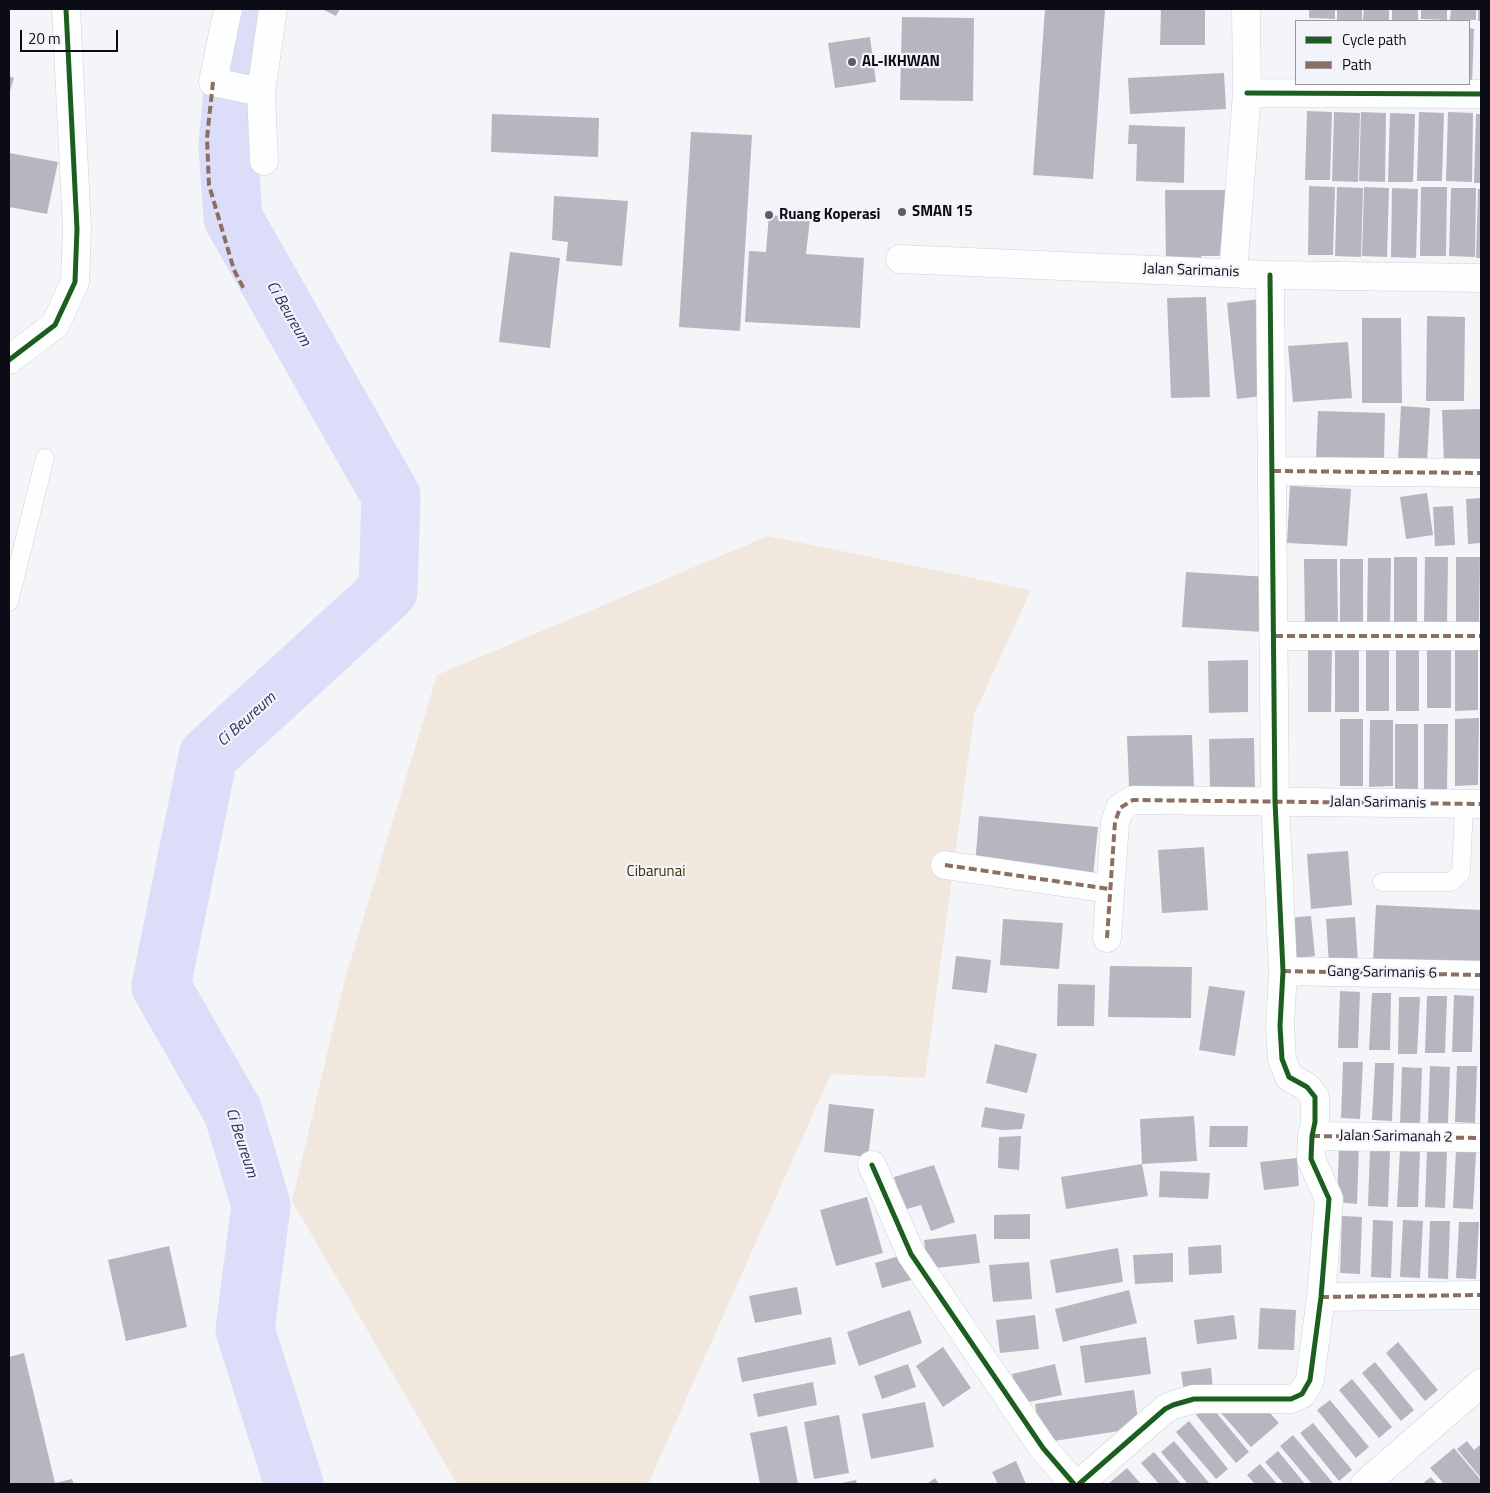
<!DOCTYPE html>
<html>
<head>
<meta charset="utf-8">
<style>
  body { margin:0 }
  #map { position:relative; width:1490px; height:1493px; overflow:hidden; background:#f4f5f9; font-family:"Titillium Web",sans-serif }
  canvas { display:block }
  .frame { position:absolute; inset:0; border:10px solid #0c0c16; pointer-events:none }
  .legend { position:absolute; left:1295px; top:20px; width:175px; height:65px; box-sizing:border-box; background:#f3f4fa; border:1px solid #97979f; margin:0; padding:6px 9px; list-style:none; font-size:15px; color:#0c0c16 }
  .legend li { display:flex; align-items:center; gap:10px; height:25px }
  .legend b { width:25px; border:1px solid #97979f }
  .scale { position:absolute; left:20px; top:30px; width:98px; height:22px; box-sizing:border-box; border:2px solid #0c0c16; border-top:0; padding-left:6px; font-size:15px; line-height:18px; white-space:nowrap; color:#0c0c16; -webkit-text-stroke:4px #f3f4fa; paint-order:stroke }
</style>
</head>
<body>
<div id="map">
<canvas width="1490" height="1493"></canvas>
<div class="frame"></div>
<ul class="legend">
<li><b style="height:6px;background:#1b5e20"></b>Cycle path</li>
<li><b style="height:6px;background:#8d6e63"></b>Path</li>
</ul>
<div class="scale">20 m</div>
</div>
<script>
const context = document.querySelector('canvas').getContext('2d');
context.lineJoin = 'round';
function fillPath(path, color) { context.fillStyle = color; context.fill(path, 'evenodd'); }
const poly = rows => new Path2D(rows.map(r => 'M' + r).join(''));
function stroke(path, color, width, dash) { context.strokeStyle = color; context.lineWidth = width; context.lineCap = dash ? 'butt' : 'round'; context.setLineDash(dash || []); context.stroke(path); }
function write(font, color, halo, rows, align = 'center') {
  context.font = font + ' "Titillium Web",sans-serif'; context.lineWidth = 4.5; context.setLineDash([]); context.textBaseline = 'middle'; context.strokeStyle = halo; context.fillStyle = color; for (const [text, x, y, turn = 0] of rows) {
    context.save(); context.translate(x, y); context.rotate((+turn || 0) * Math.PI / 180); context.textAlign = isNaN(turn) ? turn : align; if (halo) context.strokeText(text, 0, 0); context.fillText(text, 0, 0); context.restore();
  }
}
const green = poly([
  [768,536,1031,590,974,715,925,1078,831,1074,648,1484,457,1484,292,1201,345,979,437,675]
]);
const river = poly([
  [252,9,236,61,228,145,233,218,391,496,388,591,208,756,161,986,233,1112,261,1205,245,1330,294,1484]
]);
const building = poly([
  [322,9,340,9,336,16],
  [1045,9,1105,9,1093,179,1033,175],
  [1161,9,1205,9,1205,45,1160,45],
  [1309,9,1335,9,1335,19,1309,18],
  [1337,9,1362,9,1362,20,1337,20],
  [1364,9,1389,9,1389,20,1363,20],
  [1392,9,1418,9,1418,21,1392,21],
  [1421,9,1447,9,1447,20,1421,19],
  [1451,9,1476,9,1476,20,1450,20],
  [1478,9,1481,9,1481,21,1478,21],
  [902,17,974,18,973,101,900,100],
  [1469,28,1474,29,1472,85,1469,85],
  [870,37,876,82,835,88,828,43],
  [1224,73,1226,109,1130,114,1128,78],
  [9,76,14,78,9,94],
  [1307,111,1332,112,1330,180,1305,180],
  [1334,112,1360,113,1358,182,1332,181],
  [1361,112,1386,113,1385,182,1359,181],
  [1419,112,1444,113,1442,181,1417,181],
  [1448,112,1473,113,1472,182,1446,181],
  [1390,113,1415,114,1413,182,1388,182],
  [492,114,599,118,598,157,491,152],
  [1476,114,1481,114,1481,183,1474,183],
  [1129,125,1185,127,1184,183,1136,181,1137,144,1128,144],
  [691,132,752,135,740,331,679,327],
  [9,153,58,162,47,214,9,207],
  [1309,186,1335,187,1333,255,1308,255],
  [1337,187,1363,188,1361,257,1335,256],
  [1364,187,1389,188,1387,257,1362,256],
  [1421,187,1447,187,1446,256,1420,256],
  [1392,188,1418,189,1416,258,1391,257],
  [1451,188,1476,188,1475,257,1449,256],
  [1478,189,1481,189,1481,258,1476,258],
  [1165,190,1227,190,1226,256,1201,256,1201,267,1166,266],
  [554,196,628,201,622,266,566,261,568,242,552,240],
  [769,215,810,219,806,254,864,258,860,328,745,322,749,251,766,252],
  [510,252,560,258,550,348,499,342],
  [1206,297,1210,397,1171,398,1167,298],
  [1260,299,1270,395,1237,399,1227,303],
  [1427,316,1465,317,1464,401,1426,401],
  [1362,318,1401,318,1402,403,1362,403],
  [1348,342,1352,398,1293,402,1288,346],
  [1401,406,1430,408,1427,462,1398,461],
  [1481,409,1481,463,1444,465,1442,410],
  [1318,411,1385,413,1384,459,1316,458],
  [1290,486,1351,489,1347,546,1287,543],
  [1427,493,1433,535,1406,539,1400,497],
  [1481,498,1481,543,1468,544,1466,499],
  [1453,506,1455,545,1435,546,1433,507],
  [1394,557,1417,557,1417,624,1394,624],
  [1425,557,1448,557,1447,624,1424,624],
  [1456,557,1480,557,1479,624,1456,624],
  [1368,558,1391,558,1390,625,1367,625],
  [1304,559,1337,559,1338,625,1305,626],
  [1340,559,1363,559,1363,626,1340,626],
  [1186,572,1268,577,1264,632,1182,627],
  [1427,641,1451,642,1451,708,1427,708],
  [1366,644,1389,644,1389,711,1366,711],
  [1396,644,1419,644,1419,711,1396,711],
  [1455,644,1478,644,1478,710,1455,711],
  [1308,645,1332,645,1331,712,1308,712],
  [1335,645,1359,645,1359,712,1335,712],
  [1248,660,1248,712,1209,713,1208,661],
  [1479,718,1478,785,1455,786,1455,719],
  [1340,719,1363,719,1363,786,1340,786],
  [1370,720,1393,720,1393,786,1369,787],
  [1395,724,1418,724,1418,790,1395,791],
  [1424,724,1448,724,1447,791,1424,791],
  [1192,735,1194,786,1129,787,1127,736],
  [1254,738,1255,789,1210,790,1209,739],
  [979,816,1098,827,1093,877,975,865],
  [1204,847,1208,910,1162,913,1158,850],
  [1348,851,1352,905,1311,909,1307,854],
  [1376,905,1481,910,1481,967,1373,962],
  [1311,916,1315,956,1292,959,1288,918],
  [1355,917,1358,962,1329,964,1326,919],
  [1003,919,1063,923,1059,969,1000,965],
  [956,956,991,960,987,993,952,989],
  [1110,966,1192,967,1191,1018,1108,1017],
  [1058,984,1095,985,1094,1026,1057,1026],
  [1209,986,1245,991,1235,1056,1199,1050],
  [1340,991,1360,992,1358,1048,1338,1048],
  [1372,993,1391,993,1390,1050,1369,1050],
  [1454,995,1474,996,1472,1052,1452,1052],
  [1427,996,1447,996,1445,1053,1425,1053],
  [1399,997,1420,997,1417,1054,1398,1054],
  [995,1044,1037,1054,1027,1093,986,1083],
  [1343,1062,1363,1062,1360,1119,1341,1118],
  [1375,1063,1394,1063,1392,1121,1372,1120],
  [1430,1066,1450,1067,1448,1123,1428,1123],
  [1457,1066,1477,1066,1475,1123,1455,1122],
  [1402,1067,1422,1068,1420,1125,1400,1124],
  [829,1104,874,1109,868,1157,824,1152],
  [985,1107,1025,1114,1022,1129,1002,1130,981,1127],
  [1194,1116,1197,1161,1142,1164,1140,1119],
  [1210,1126,1248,1126,1247,1147,1209,1147],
  [1021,1136,1019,1170,998,1168,999,1137],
  [1339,1146,1359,1146,1357,1204,1337,1202],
  [1370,1150,1390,1150,1388,1207,1368,1206],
  [1400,1150,1420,1151,1418,1207,1397,1207],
  [1427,1150,1447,1151,1445,1208,1425,1207],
  [1456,1151,1476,1152,1473,1209,1453,1208],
  [1297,1158,1299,1186,1264,1190,1260,1162],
  [1142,1164,1148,1196,1066,1209,1061,1177],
  [934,1165,955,1222,931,1231,921,1205,904,1210,894,1177],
  [1160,1171,1210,1173,1208,1199,1159,1197],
  [867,1197,883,1253,836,1266,820,1210],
  [1030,1214,1030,1239,994,1239,994,1215],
  [1342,1216,1362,1217,1360,1274,1340,1273],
  [1373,1220,1393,1221,1391,1278,1371,1277],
  [1403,1220,1423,1221,1420,1278,1400,1277],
  [1430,1221,1450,1221,1448,1279,1428,1278],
  [1459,1222,1479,1222,1476,1279,1456,1278],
  [976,1234,980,1263,927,1269,924,1240],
  [1221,1245,1222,1273,1189,1275,1188,1247],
  [169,1246,187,1327,126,1341,108,1260],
  [1118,1248,1123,1282,1056,1293,1050,1260],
  [1173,1253,1173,1282,1135,1284,1133,1255],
  [903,1255,911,1280,882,1288,875,1263],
  [1029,1262,1032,1299,993,1302,989,1265],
  [797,1287,802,1314,755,1323,749,1296],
  [1129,1290,1137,1323,1063,1342,1055,1309],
  [1260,1308,1296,1310,1294,1350,1258,1349],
  [910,1310,922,1343,859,1366,847,1332],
  [1035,1315,1039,1349,1000,1353,996,1320],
  [1234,1315,1237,1339,1197,1344,1194,1320],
  [831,1337,836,1364,742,1382,737,1358],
  [1146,1337,1151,1374,1085,1383,1080,1346],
  [1398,1342,1438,1390,1425,1401,1386,1353],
  [943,1347,971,1388,943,1407,916,1366],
  [24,1353,55,1483,72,1479,74,1484,9,1484,9,1357],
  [1375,1362,1414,1410,1401,1421,1362,1373],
  [908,1364,916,1387,882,1399,874,1376],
  [1055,1364,1062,1395,1019,1404,1012,1374],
  [1211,1368,1213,1389,1184,1393,1181,1372],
  [1352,1379,1392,1427,1379,1438,1339,1390],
  [813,1382,817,1405,758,1417,753,1394],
  [1134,1390,1139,1428,1041,1443,1035,1404],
  [1330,1400,1369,1447,1356,1458,1317,1410],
  [925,1402,934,1447,871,1459,862,1414],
  [1262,1404,1279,1423,1251,1447,1214,1405],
  [1210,1405,1249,1452,1236,1463,1196,1415],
  [839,1415,849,1473,814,1479,804,1422],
  [1189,1421,1228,1469,1216,1479,1176,1432],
  [1313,1423,1352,1470,1339,1481,1300,1433],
  [787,1426,798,1484,760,1484,750,1433],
  [1293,1435,1333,1483,1331,1484,1312,1484,1280,1446],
  [1174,1441,1210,1484,1188,1484,1161,1452],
  [1467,1441,1474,1450,1481,1444,1481,1478,1457,1449],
  [1454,1448,1481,1480,1481,1484,1444,1484,1430,1468],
  [1278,1451,1305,1484,1284,1484,1265,1462],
  [1154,1452,1181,1484,1159,1484,1141,1463],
  [1016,1461,1026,1484,998,1484,992,1472],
  [1260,1464,1277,1484,1255,1484,1247,1475],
  [1127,1468,1141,1484,1108,1484],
  [1431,1477,1437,1484,1422,1484],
  [935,1478,939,1484,927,1484],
  [856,1480,857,1484,842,1484,842,1483]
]);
const service = poly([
  [9,602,45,458],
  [1382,882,1451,882,1461,873,1464,804]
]);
const minor = poly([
  [228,9,213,82,261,92],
  [1247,93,1481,94],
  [264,161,261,92,273,9],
  [900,259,1270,275,1481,278],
  [1233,273,1247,93,1246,9],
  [9,360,55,325,75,282,77,229,66,9],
  [1273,471,1481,473],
  [1275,636,1481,636],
  [945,865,1109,889],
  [1107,938,1115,822,1120,808,1133,800,1481,804],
  [1283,971,1481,975],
  [1312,1136,1481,1138],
  [872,1165,911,1254,1043,1448,1074,1484],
  [1321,1297,1481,1295],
  [1079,1484,1165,1409,1173,1405,1194,1399,1291,1399,1302,1394,1310,1380,1321,1297,1329,1199,1311,1159,1312,1136,1315,1122,1315,1097,1307,1087,1289,1077,1282,1059,1280,1026,1283,971,1275,801,1270,275],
  [1365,1484,1481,1383]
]);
const quiet = poly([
  [213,82,207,138,209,185,234,270,245,291],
  [1273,471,1481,473],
  [1275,636,1481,636],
  [945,865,1109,889],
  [1107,938,1115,822,1120,808,1133,800,1481,804],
  [1283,971,1481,975],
  [1312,1136,1481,1138],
  [1321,1297,1481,1295]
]);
const cycleway = poly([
  [1247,93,1481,94],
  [9,360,55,325,75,282,77,229,66,9],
  [872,1165,911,1254,1043,1448,1074,1484],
  [1079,1484,1165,1409,1173,1405,1194,1399,1291,1399,1302,1394,1310,1380,1321,1297,1329,1199,1311,1159,1312,1136,1315,1122,1315,1097,1307,1087,1289,1077,1282,1059,1280,1026,1283,971,1275,801,1270,275]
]);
const markers = [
  [852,62,5,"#5d5e65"],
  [902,212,5,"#5d5e65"],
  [769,215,5,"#5d5e65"]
];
const poiNames = [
  ["AL-IKHWAN",862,62],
  ["SMAN 15",912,212],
  ["Ruang Koperasi",779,215]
];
const streetNames = [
  ["Jalan Sarimanis",1191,271,2],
  ["Jalan Sarimanis",1378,803,1],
  ["Gang Sarimanis 6",1382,973,1],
  ["Jalan Sarimanah 2",1396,1137,1]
];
const parkNames = [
  ["Cibarunai",656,872]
];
const waterNames = [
  ["Ci Beureum",288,314,60],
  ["Ci Beureum",247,720,-42],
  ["Ci Beureum",241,1143,72]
];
fillPath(green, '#f1e7dc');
stroke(river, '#dcddf9', 59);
fillPath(building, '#b5b6bf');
stroke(service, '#cfd0d7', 19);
stroke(minor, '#cfd0d7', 29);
stroke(service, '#fdfefe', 18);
stroke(minor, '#fdfefe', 28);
stroke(quiet, '#8d6e63', 4, [8, 4]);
stroke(cycleway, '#1b5e20', 5);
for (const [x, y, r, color] of markers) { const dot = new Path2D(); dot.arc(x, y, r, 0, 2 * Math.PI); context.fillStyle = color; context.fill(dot); stroke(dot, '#f3f4fa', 2); }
write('bold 15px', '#0c0c16', '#f3f4fa', poiNames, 'left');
write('15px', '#0c0c16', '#f3f4fa', streetNames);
write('15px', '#432a00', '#f3f4fa', parkNames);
write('italic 16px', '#312f5e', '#f3f4fa', waterNames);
</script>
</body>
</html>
